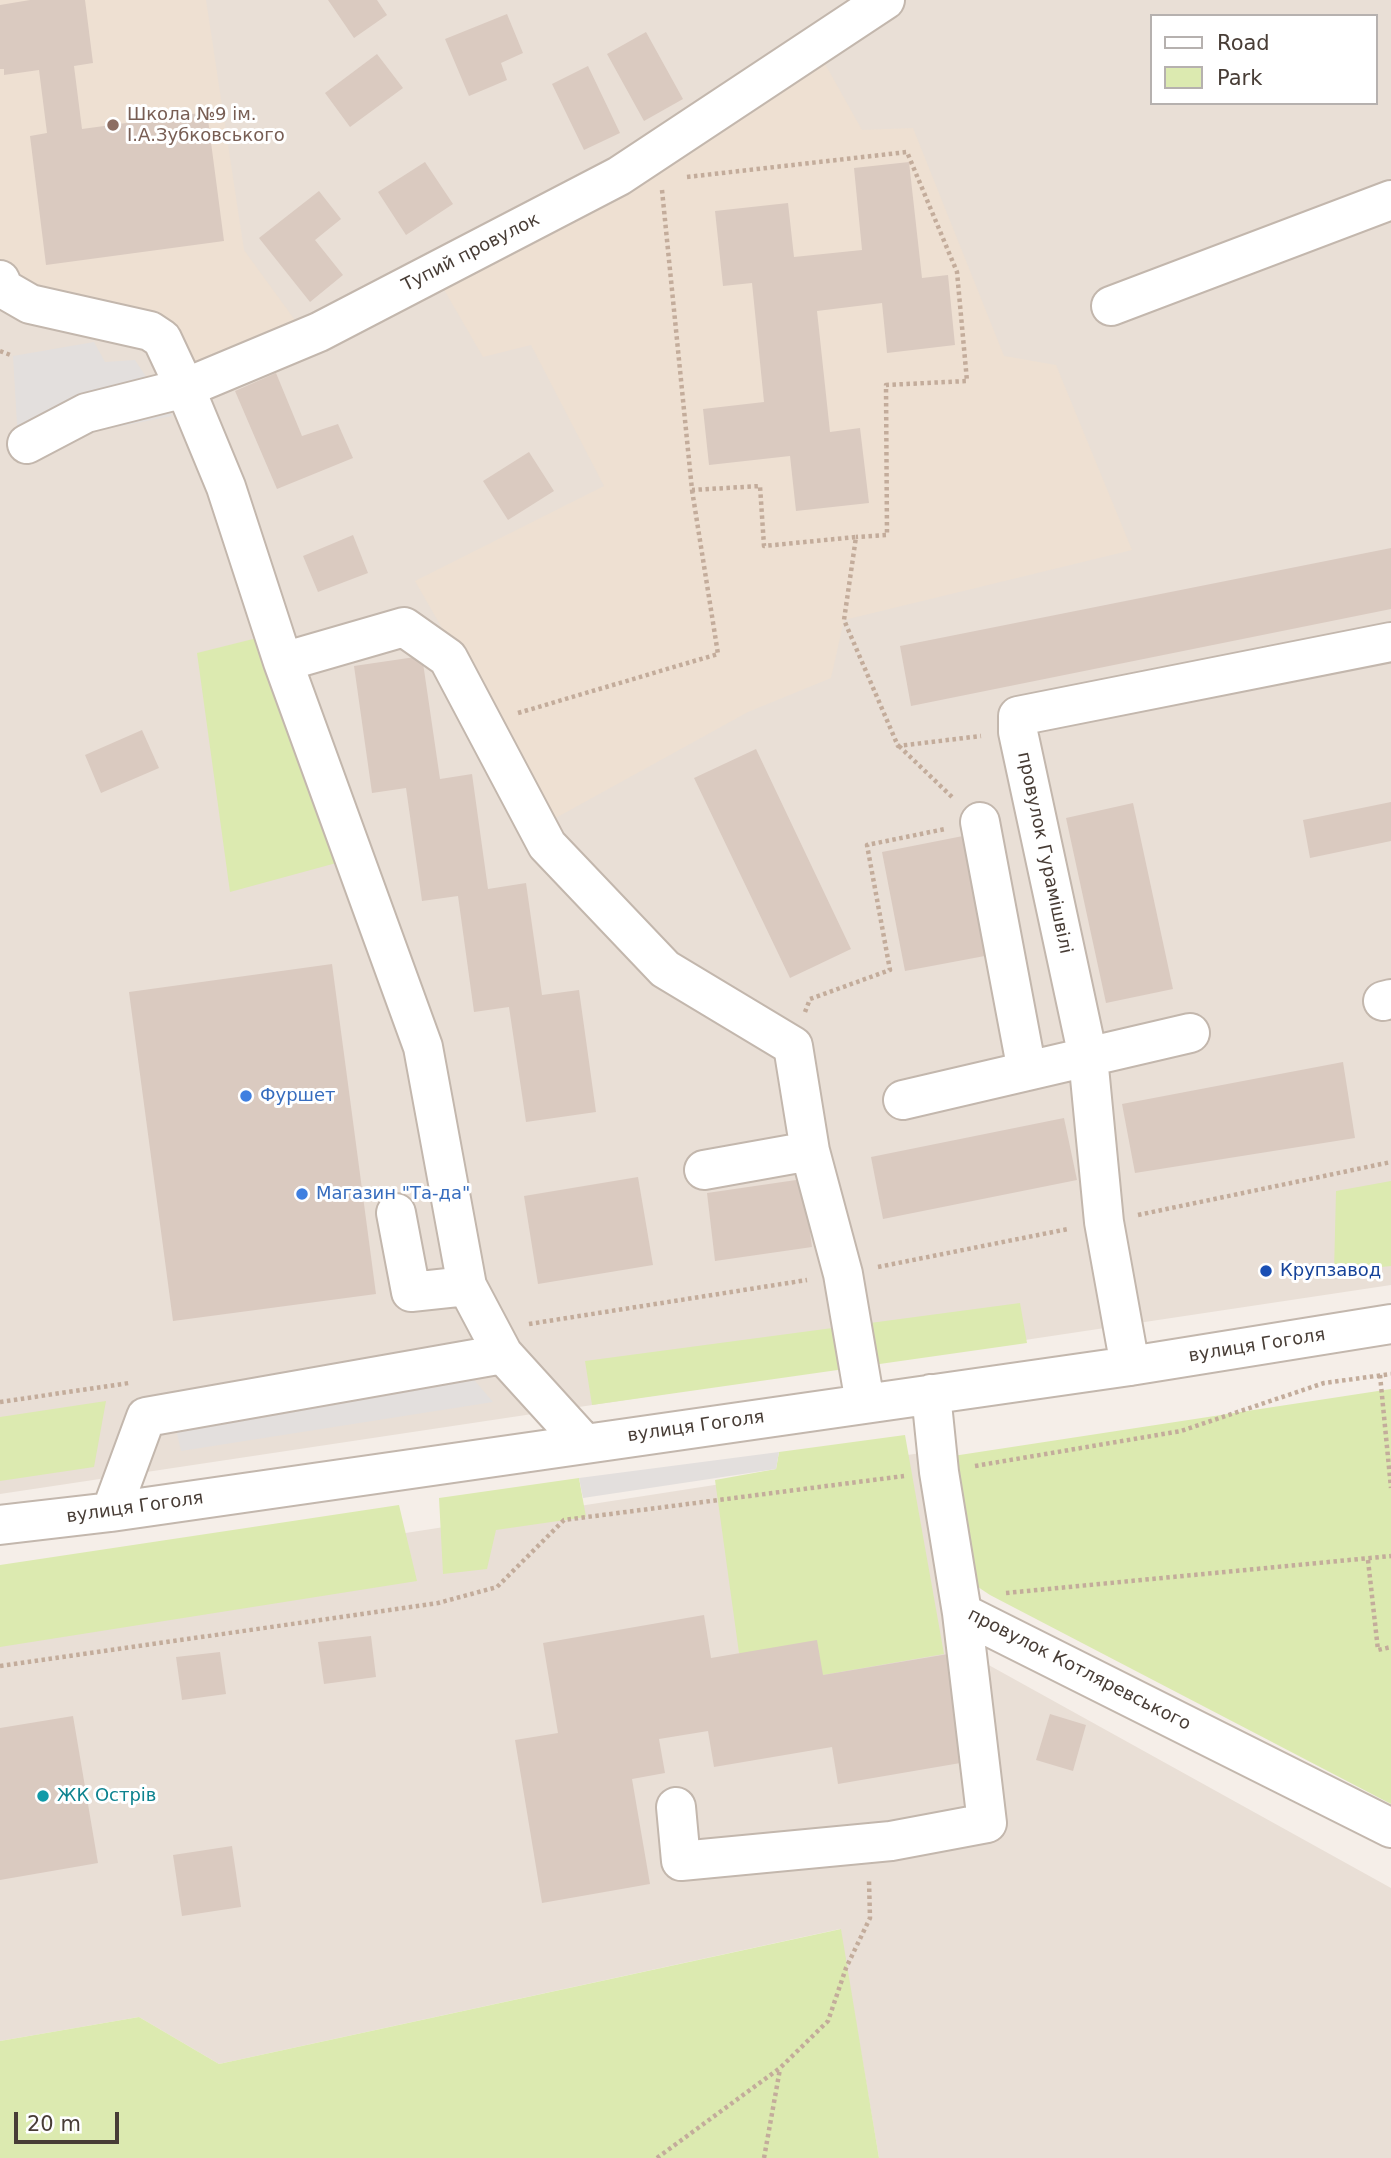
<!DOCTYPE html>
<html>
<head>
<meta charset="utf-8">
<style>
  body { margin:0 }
  #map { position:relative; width:1391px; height:2158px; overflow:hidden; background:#f5eee8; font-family:"DejaVu Sans",sans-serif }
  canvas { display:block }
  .legend { position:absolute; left:1150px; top:14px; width:228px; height:91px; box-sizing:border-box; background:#fff; border:2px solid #b6b1af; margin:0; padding:9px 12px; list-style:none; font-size:21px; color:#483d36 }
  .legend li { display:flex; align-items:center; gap:14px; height:35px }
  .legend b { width:35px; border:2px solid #b6b1af }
  .scale { position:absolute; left:14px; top:2112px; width:105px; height:32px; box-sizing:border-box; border:4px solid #483d36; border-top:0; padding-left:9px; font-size:21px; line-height:24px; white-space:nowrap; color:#483d36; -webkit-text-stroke:5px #fff; paint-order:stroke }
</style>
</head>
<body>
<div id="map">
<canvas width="1391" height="2158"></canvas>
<ul class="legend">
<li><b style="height:9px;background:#fff"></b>Road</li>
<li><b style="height:19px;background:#dceab0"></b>Park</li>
</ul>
<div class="scale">20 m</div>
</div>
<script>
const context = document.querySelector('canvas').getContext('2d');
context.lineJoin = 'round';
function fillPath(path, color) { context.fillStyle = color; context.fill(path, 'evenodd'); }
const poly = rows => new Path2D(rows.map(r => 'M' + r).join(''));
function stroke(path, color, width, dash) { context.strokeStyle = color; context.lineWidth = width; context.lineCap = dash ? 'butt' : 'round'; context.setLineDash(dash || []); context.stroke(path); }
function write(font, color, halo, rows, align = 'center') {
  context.font = font + ' "DejaVu Sans",sans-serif'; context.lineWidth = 6; context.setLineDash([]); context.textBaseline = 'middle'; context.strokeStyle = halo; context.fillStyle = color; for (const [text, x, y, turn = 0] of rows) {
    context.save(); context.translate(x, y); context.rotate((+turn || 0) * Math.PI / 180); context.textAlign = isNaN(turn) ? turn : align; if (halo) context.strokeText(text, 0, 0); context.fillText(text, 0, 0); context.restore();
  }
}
const residential = poly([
  [0,0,1391,0,1391,1285,0,1494],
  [1151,16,1375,16,1375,103,1151,103],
  [927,1452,967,1653,1391,1888,1391,2158,879,2158,840,1929,219,2064,139,2017,0,2041,0,1596]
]);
const education = poly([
  [0,0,206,0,244,250,300,327,171,375,146,346,0,310],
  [824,62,862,130,913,128,1004,356,1056,365,1132,550,844,620,831,678,748,712,552,820,415,581,604,486,531,345,483,357,439,281]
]);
const green = poly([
  [257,638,340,862,230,892,197,653],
  [1391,1181,1391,1266,1334,1272,1336,1191],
  [1020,1303,1027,1343,592,1405,585,1361],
  [1391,1389,1391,1804,990,1595,963,1577,953,1456],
  [106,1401,94,1467,0,1481,0,1417],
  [905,1435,944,1654,823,1675,739,1653,715,1480,776,1469,779,1452],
  [579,1478,586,1517,496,1530,487,1569,443,1574,439,1498],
  [399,1505,417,1581,0,1647,0,1565],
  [841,1929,879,2158,0,2158,0,2041,139,2017,219,2064]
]);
const parking = poly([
  [94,342,105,362,135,360,172,416,86,433,19,458,13,356],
  [446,1347,493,1402,181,1451,168,1394],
  [779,1452,776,1469,583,1498,579,1478]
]);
const building = poly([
  [30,0,85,0,93,63,74,66,82,129,207,112,224,241,46,265,30,136,47,133,39,70,4,75,4,69,0,69,0,5],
  [328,0,377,0,387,15,354,38],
  [507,14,523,53,501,63,507,80,469,96,445,39],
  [646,32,683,99,644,121,607,54],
  [377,54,403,88,350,127,325,93],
  [588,66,620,133,584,150,552,84],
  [425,162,453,204,406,235,378,192],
  [909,162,922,278,948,275,955,345,887,353,882,303,817,311,830,432,860,428,869,503,796,511,790,456,709,465,703,409,764,402,752,283,723,286,715,211,788,203,794,257,862,250,854,168],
  [319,191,341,219,315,240,343,275,310,302,259,238],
  [276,373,302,436,338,424,353,458,277,489,235,391],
  [529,452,554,491,508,520,483,481],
  [353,535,368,573,318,592,303,556],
  [1391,548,1391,609,911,706,900,646],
  [422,656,440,779,472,774,488,889,526,883,542,995,579,990,596,1112,526,1122,509,1007,474,1012,458,896,422,901,406,788,372,793,354,666],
  [142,730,159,768,101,793,85,755],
  [756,749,851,949,790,978,694,778],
  [1391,802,1391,841,1310,858,1303,820],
  [1133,803,1173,989,1106,1003,1066,818],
  [968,835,990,955,905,971,882,852],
  [332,964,376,1294,173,1321,129,992],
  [1343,1062,1355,1138,1135,1173,1122,1104],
  [1064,1118,1077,1180,883,1219,871,1157],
  [638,1177,653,1265,538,1284,524,1196],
  [803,1179,812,1247,715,1261,707,1193],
  [704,1615,711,1658,817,1640,823,1675,954,1653,972,1761,838,1784,832,1747,714,1767,708,1731,659,1739,665,1773,632,1779,650,1884,542,1903,515,1740,558,1733,543,1643],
  [371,1636,376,1677,324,1684,318,1642],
  [220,1652,226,1694,182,1700,176,1657],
  [1050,1714,1086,1725,1073,1771,1036,1760],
  [73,1716,98,1863,0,1880,0,1728],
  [232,1846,241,1907,182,1916,173,1855]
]);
const path = poly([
  [687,177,907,152,957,272,967,381,886,385,887,535,856,537],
  [662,190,692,490,760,486,764,546,856,537,844,620,898,746,981,736],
  [0,351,13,356],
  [518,713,718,654,692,490],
  [899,746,953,798],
  [805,1012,810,999,890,970,867,845,945,829],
  [1138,1215,1391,1162],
  [878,1267,1068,1229],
  [529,1324,807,1280],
  [1380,1375,1391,1488],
  [0,1402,129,1383],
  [975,1466,1181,1431,1324,1383,1391,1374],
  [1368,1560,1378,1650,1391,1647],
  [1006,1593,1391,1556],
  [0,1666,438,1603,497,1587,564,1520,904,1476],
  [657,2158,780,2068,828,2021,846,1968,870,1918,869,1881],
  [764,2158,780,2069]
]);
const minor = poly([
  [0,280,4,289,30,304,150,331,162,339,185,388,226,487,283,662,423,1047,467,1286,503,1354],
  [1111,306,1391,200],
  [27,444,86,413,185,388,319,332,619,176,885,0],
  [283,662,404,627,448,658,547,845,665,969,793,1046,810,1151,843,1274,865,1403],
  [980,822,1027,1071],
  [1383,1001,1391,999],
  [903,1100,1190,1033],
  [704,1170,810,1151],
  [396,1213,411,1292,467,1286],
  [1130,1366,1104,1222,1088,1057,1018,732,1018,716,1391,642],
  [931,1394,939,1472,962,1613,1391,1828],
  [111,1512,146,1417,503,1354,583,1442],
  [0,1525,111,1512,1130,1366,1391,1324],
  [676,1807,681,1861,891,1841,987,1823,962,1613]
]);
const markers = [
  [113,125,7,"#8d6e63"],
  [246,1096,7,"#3f7fe0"],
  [302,1194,7,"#3f7fe0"],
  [1266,1271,7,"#1a4fb4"],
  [43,1796,7,"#0f9aa8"]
];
const educationNames = [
  ["Школа №9 ім.",127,115],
  ["І.А.Зубковського",127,136]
];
const streetNames = [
  ["Тупий провулок",471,253,-27],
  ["провулок Гурамішвілі",1044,853,78],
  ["вулиця Гоголя",1257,1346,-9],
  ["вулиця Гоголя",696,1427,-8],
  ["вулиця Гоголя",135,1508,-8],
  ["провулок Котляревського",1079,1670,27]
];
const shopNames = [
  ["Фуршет",260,1096],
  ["Магазин \"Та-да\"",316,1194]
];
const transitNames = [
  ["Крупзавод",1280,1271]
];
const cultureNames = [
  ["ЖК Острів",57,1796]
];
fillPath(residential, '#e9dfd6');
fillPath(education, '#eee0d2');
fillPath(green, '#dceab0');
fillPath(parking, '#e3dfdd');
fillPath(building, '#dacac0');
stroke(minor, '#c3b7ad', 42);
stroke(path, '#c3ac9b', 4.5, [3.5, 3.5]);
stroke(minor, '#fff', 38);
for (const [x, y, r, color] of markers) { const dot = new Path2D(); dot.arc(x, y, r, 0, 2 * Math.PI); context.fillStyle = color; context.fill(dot); stroke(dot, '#fff', 2.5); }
write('18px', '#785e54', '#fff', educationNames, 'left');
write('18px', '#483d36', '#fff', streetNames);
write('18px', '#366cbe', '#fff', shopNames, 'left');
write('18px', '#164399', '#fff', transitNames, 'left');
write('18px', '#0d838f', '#fff', cultureNames, 'left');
</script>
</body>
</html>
